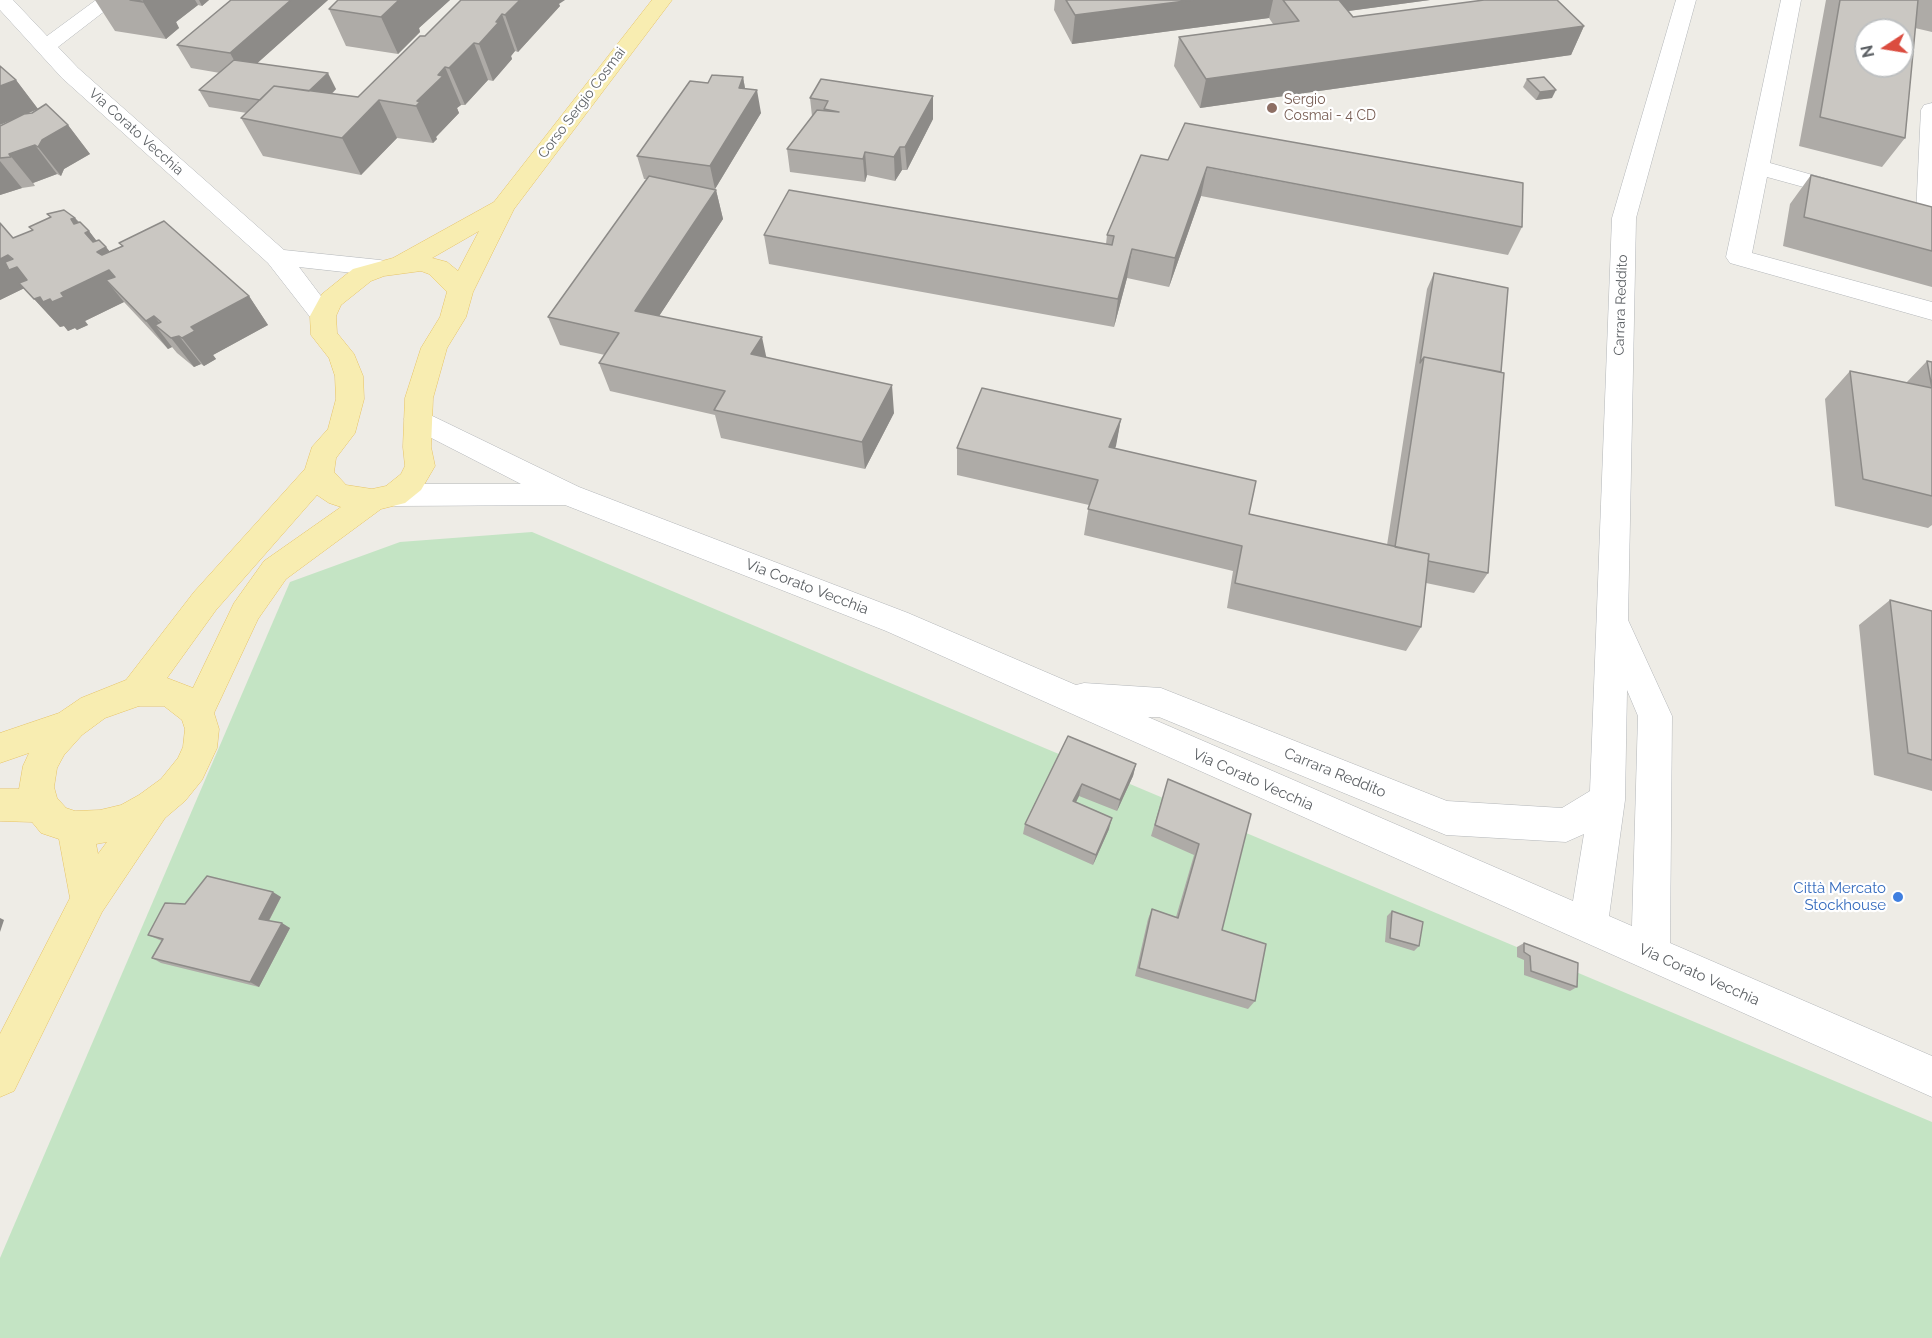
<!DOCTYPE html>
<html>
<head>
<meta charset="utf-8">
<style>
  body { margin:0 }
  #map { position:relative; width:1932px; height:1338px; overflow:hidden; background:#eeece6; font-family:Raleway,sans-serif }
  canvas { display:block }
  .north { position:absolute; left:1854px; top:18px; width:60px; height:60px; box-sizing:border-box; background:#fff; border:2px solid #bec0c1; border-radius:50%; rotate:258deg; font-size:16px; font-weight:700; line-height:24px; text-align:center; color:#5d6165 }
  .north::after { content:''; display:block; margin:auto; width:21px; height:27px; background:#db4c3f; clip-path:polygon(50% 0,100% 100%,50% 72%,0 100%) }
</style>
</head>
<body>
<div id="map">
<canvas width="1932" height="1338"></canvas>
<div class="north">N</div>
</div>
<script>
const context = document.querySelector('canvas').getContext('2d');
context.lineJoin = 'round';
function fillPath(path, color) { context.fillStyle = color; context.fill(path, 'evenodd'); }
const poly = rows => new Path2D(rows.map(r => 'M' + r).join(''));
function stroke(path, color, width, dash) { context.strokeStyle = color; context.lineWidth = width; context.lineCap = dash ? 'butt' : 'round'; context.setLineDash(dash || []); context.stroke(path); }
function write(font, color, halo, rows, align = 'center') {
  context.font = font + ' Raleway,sans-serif'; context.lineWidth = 4.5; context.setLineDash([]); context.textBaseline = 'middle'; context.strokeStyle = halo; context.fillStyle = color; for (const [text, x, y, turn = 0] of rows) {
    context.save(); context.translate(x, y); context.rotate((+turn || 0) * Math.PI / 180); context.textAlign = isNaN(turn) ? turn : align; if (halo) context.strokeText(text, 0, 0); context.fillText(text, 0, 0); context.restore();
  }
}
const green = poly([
  [532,532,1932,1122,1932,1338,0,1338,0,1258,290,582,400,542]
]);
const minor = poly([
  [0,0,13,0,47,36,96,0,119,0,58,47,78,68,284,250,380,260,389,262,393,268,389,274,380,276,299,267,336,316,332,322,323,325,314,322,268,263,62,78,0,10,0,0],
  [1676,0,1696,0,1636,218,1628,620,1672,716,1670,943,1932,1056,1932,1097,886,631,565,505,395,506,385,503,380,495,385,487,395,484,521,484,408,426,404,419,408,412,418,409,579,487,908,613,1076,685,1084,683,1161,688,1447,801,1562,808,1590,791,1612,218,1676,0],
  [1627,690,1638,716,1632,926,1609,916,1625,800,1627,690],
  [1148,717,1159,717,1446,835,1566,842,1584,834,1573,901,1148,717],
  [1781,0,1801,0,1770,163,1859,188,1863,193,1859,198,1851,200,1767,177,1752,253,1932,302,1932,320,1730,263,1726,257,1781,0],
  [1932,103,1932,223,1919,219,1916,214,1921,110,1924,105,1932,103]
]);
const major = poly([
  [652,0,672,0,514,209,473,292,466,317,447,348,433,398,431,447,435,466,421,490,405,503,381,509,286,579,258,619,214,713,219,729,217,748,202,780,185,801,165,818,102,912,14,1091,0,1097,0,1034,70,898,59,839,41,833,32,822,0,821,0,789,19,789,23,766,29,753,0,763,0,733,59,713,81,698,126,680,194,592,305,469,312,447,328,429,336,399,335,376,329,358,311,335,310,316,322,294,353,269,393,258,494,202,652,0],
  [479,231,458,271,447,262,432,258,479,231],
  [421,271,429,274,447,292,440,317,421,348,405,398,403,447,405,466,401,474,386,486,372,489,346,485,334,472,336,458,355,433,364,399,363,376,354,354,337,333,336,316,341,305,371,281,384,276,421,271],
  [317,495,329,503,341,507,264,561,234,603,193,688,167,678,216,610,317,495],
  [139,706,164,706,182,720,185,729,183,747,178,758,161,779,139,795,121,805,100,810,75,811,66,808,57,798,54,787,57,768,64,755,82,735,105,718,139,706],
  [107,842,98,854,96,844,107,842]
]);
const wall = poly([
  [95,0,209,0,202,6,198,5,176,22,179,28,166,39,115,31],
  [231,0,328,0,257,63,336,89,332,94,358,97,425,36,461,0,559,4,560,6,518,52,515,51,511,56,512,59,493,81,488,80,465,105,461,105,457,108,459,113,436,137,437,139,433,143,397,138,361,175,263,156,241,118,247,113,209,107,199,90,220,73,191,68,177,45],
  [338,0,450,0,419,28,420,32,398,54,346,46,329,9],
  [1055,0,1430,0,1348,11,1353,17,1584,26,1571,55,1200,108,1174,66,1179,37,1273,24,1269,18,1072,44,1054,10],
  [1826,0,1932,0,1932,32,1915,28,1905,138,1882,167,1799,146],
  [743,77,745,88,761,113,715,189,716,190,723,219,659,316,766,358,894,413,865,469,721,438,715,415,610,391,599,363,605,355,560,345,548,317,647,179,644,179,637,156,708,83],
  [821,79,933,119,907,170,902,170,895,181,867,175,865,182,790,172,787,149,812,116,810,98],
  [1527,79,1552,98,1536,100,1523,87],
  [16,80,38,109,26,114,68,125,90,154,64,169,61,176,57,174,33,183,35,186,22,188,0,195,0,126,16,118],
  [1141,155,1522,227,1508,255,1201,196,1169,287,1127,278,1114,327,769,264,764,235,1106,244,1107,235],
  [1811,175,1932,207,1932,287,1783,246,1790,204],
  [47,214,75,218,89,231,96,241,106,247,110,252,122,246,119,243,249,296,268,325,213,355,216,359,204,366,201,364,194,367,177,353,172,347,168,349,124,302,85,321,88,325,77,330,75,328,68,331,64,326,60,327,24,288,0,300,13,238,33,231,50,217],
  [1434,273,1501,372,1488,573,1474,593,1426,583,1421,627,1406,651,1227,608,1233,571,1084,535,1089,505,957,475,957,448,1121,419,1115,448,1249,514,1387,545,1427,289],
  [1927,361,1932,362,1932,525,1928,528,1835,506,1825,399,1850,371,1906,383],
  [1890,600,1932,611,1932,791,1874,775,1859,625],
  [1068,736,1136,764,1133,776,1117,811,1079,796,1076,802,1109,829,1093,865,1023,834,1025,824],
  [1168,779,1251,814,1222,930,1255,1001,1248,1009,1135,976,1148,919,1152,909,1176,917,1194,855,1151,836],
  [281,897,269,921,290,928,259,987,161,963,152,958,162,941,148,935,185,904],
  [1392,911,1419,946,1414,951,1385,942,1387,916],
  [1524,943,1577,987,1570,991,1524,975,1524,960,1517,957,1517,947]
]);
const shadedWall = poly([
  [145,0,195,0,198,5,176,22,179,28,166,39,143,2],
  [199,0,209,0,202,6],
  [291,0,328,0,243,76,230,53],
  [399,0,450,0,419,28,420,32,398,54,381,17],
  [520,0,565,0,559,4,560,6,518,52,505,15],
  [1193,0,1273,0,1269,18,1072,44,1075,15],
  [1323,0,1430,0,1319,15],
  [502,14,515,51,511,56,512,59,493,81,479,44],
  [1584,26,1571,55,1200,108,1206,79],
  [474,43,488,80,465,105,449,68],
  [445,67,461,105,457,108,459,113,436,137,437,139,433,143,416,106,417,101,438,75],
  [328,73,336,89,302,122,293,106],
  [743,77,747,100,739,88],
  [16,80,38,109,0,125,0,86],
  [757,90,761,113,715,189,710,166],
  [1556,90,1552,98,1536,100,1540,92],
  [933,96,933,119,907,170,905,147],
  [379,100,397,138,361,175,342,138],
  [68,125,90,154,64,169,61,176,38,147,42,140],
  [35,145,57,174,33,183,35,186,9,154],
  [900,147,902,170,895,181,894,157],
  [865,152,867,175,865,182,863,159],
  [0,161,22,188,0,195],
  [1207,167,1201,196,1169,287,1175,258],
  [716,190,723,219,644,339,635,311],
  [75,218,86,232,89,231,103,249,106,247,129,276,120,281,71,219],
  [1132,249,1127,278,1114,327,1118,299],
  [8,255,33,284,0,300,0,259],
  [109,270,132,298,106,280,124,302,85,321,88,325,77,330,75,328,68,331,64,326,60,327,34,299,61,293],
  [249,296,268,325,213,355,216,359,204,366,182,338,191,327],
  [154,316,172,338,179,336,201,364,194,367,171,338,155,325,172,347,168,349,146,321],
  [762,337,768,365,751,354],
  [892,385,894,413,865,469,862,442],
  [1121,419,1116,446,1104,474,1109,447],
  [1136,764,1133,776,1117,811,1120,800],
  [1082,784,1079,796,1071,812,1073,801],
  [1112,818,1109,829,1093,865,1096,855],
  [273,892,281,897,267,924,259,919],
  [0,918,4,920,0,932],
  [282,923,290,928,259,987,250,982]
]);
const building = poly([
  [130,0,145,0,143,2,130,0],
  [231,0,291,0,230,53,177,45,231,0],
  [338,0,399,0,381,17,329,9,338,0],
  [461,0,520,0,505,15,502,14,496,22,499,22,479,44,474,43,449,68,445,67,438,75,443,76,417,101,420,102,416,106,379,100,342,138,241,118,274,86,358,97,420,36,425,36,461,0],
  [1066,0,1193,0,1075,15,1066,0],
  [1283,0,1339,0,1353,17,1484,0,1557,0,1584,26,1206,79,1179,37,1299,21,1283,0],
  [1840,0,1918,0,1905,138,1820,117,1840,0],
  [1866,30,1902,30,1902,66,1866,66,1866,30],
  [234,60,328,73,309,91,274,86,260,100,199,90,234,60],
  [0,66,16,80,0,86,0,66],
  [712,75,743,77,739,88,757,90,710,166,637,156,690,81,708,83,712,75],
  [1544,77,1556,90,1540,92,1527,79,1544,77],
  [821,79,933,96,905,147,900,147,894,157,865,152,863,159,787,149,817,110,839,112,824,109,828,101,810,98,821,79],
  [46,104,68,125,42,140,38,147,35,145,9,154,11,157,0,158,0,126,24,114,32,113,46,104],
  [1185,123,1523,183,1522,227,1207,167,1175,258,1132,249,1118,299,764,235,789,190,1112,245,1114,236,1107,235,1141,155,1168,160,1185,123],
  [1811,175,1932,207,1932,251,1804,217,1811,175],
  [649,176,716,190,635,311,762,337,751,354,892,385,862,442,714,410,725,391,599,363,619,333,548,317,649,176],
  [64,210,75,218,71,219,74,224,80,222,89,231,85,233,93,242,99,240,106,247,97,252,102,255,123,246,119,243,164,221,249,296,191,327,195,331,182,338,179,336,171,338,155,325,161,322,154,316,146,321,106,280,115,277,109,270,61,293,64,297,52,302,50,299,43,302,40,297,34,299,19,283,27,280,17,267,9,270,5,262,13,259,8,255,0,259,0,223,13,238,33,230,29,227,51,217,47,214,64,210],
  [1434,273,1508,288,1501,372,1424,357,1420,363,1434,273],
  [1424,357,1504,373,1488,573,1428,561,1429,554,1395,547,1424,357],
  [1927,361,1932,362,1932,388,1927,361],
  [1850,371,1932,388,1932,496,1863,479,1850,371],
  [982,388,1121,419,1109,447,1256,481,1249,514,1429,554,1421,627,1235,583,1242,546,1088,509,1098,480,957,448,982,388],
  [1890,600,1932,611,1932,760,1908,753,1890,600],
  [1068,736,1136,764,1120,800,1082,784,1073,801,1112,818,1096,855,1025,824,1068,736],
  [1168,779,1251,814,1222,930,1266,944,1255,1001,1139,968,1152,909,1178,918,1199,844,1155,825,1168,779],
  [207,876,273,892,259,919,282,923,250,982,152,958,163,939,148,935,165,903,185,904,207,876],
  [1392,911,1423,922,1419,946,1390,938,1392,911],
  [1524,943,1578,963,1577,987,1531,971,1530,956,1524,952,1524,943]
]);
const markers = [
  [1272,108,6,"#8d6e63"],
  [1898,897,6,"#3f7fe0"]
];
const farEducationnames = [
  ["Sergio",1284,100],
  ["Cosmai - 4 CD",1284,116]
];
const farStreetnames = [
  ["Corso Sergio Cosmai",582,103,-53],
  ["Via Corato Vecchia",136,132,42],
  ["Carrara Reddito",1621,305,-88]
];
const streetNames = [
  ["Via Corato Vecchia",807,587,21],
  ["Carrara Reddito",1335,773,22],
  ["Via Corato Vecchia",1253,780,24],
  ["Via Corato Vecchia",1699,975,24]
];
const shopNames = [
  ["Città Mercato",1886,888],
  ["Stockhouse",1886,905]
];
fillPath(green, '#c4e4c4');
stroke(minor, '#b3b6b9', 1);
stroke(major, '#e6c367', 1);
fillPath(minor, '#fff');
fillPath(major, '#f8edb1');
fillPath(wall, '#aeaba7');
fillPath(shadedWall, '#8d8b88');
fillPath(building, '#cac7c2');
stroke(building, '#8d8b88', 1.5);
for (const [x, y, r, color] of markers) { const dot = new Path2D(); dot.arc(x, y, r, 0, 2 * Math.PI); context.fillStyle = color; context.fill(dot); stroke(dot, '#fff', 2); }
write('14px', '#785e54', '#fff', farEducationnames, 'left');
write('14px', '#5d6165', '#fff', farStreetnames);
write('15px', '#5d6165', '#fff', streetNames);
write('15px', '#366cbe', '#fff', shopNames, 'right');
</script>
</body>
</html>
